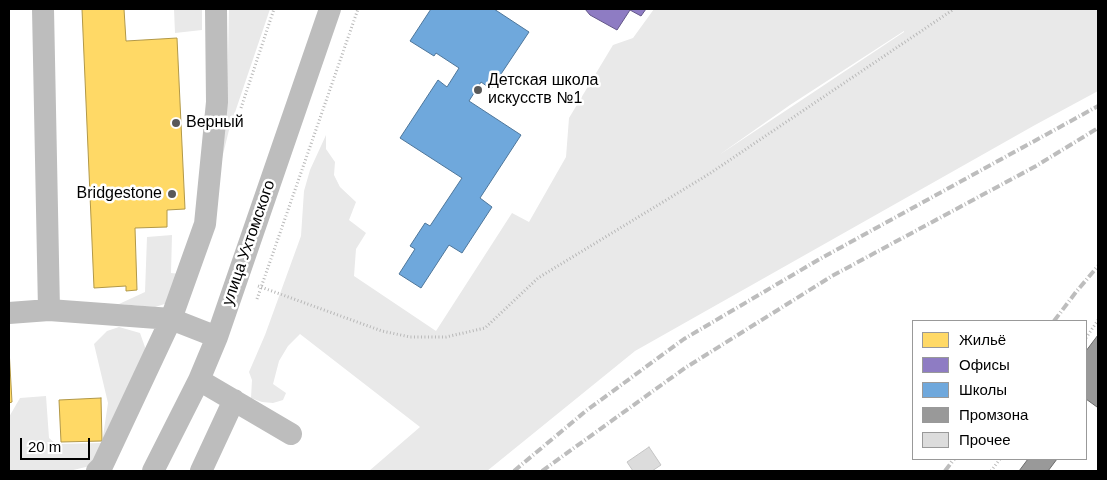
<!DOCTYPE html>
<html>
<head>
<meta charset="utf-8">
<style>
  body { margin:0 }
  #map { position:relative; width:1107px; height:480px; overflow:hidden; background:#fff; font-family:Helvetica,sans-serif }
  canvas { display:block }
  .frame { position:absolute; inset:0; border:10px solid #000; pointer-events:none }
  .legend { position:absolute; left:912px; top:320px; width:175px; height:140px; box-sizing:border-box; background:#fff; border:1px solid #999; margin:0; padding:6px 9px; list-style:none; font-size:15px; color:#000 }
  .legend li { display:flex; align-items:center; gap:10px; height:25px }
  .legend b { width:25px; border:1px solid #999 }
  .scale { position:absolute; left:20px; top:438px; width:70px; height:22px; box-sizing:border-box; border:2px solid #000; border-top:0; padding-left:6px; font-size:15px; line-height:18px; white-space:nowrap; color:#000; -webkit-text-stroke:4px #fff; paint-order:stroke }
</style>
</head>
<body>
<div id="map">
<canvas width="1107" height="480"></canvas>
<div class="frame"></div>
<ul class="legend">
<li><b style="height:14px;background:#ffd966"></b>Жильё</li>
<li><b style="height:14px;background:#8e7cc3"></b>Офисы</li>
<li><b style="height:14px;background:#6fa8dc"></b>Школы</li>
<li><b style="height:14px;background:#999"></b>Промзона</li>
<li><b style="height:14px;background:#dcdcdc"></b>Прочее</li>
</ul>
<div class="scale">20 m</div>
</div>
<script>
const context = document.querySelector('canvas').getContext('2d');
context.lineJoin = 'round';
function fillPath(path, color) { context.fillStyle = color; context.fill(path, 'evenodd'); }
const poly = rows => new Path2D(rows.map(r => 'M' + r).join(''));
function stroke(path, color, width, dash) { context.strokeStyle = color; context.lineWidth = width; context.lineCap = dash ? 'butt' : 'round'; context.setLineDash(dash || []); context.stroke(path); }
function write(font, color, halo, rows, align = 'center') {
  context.font = font + ' Helvetica,sans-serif'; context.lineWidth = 5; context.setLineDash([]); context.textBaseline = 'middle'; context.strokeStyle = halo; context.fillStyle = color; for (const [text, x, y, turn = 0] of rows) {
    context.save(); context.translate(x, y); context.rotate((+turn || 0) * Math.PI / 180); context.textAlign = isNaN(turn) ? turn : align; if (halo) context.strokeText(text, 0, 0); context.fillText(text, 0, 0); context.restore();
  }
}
const green = poly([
  [174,9,202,9,202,30,175,33],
  [229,9,270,9,229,130,209,211,227,104],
  [654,9,1098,9,1098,91,1035,125,635,351,487,471,369,471,420,427,300,334,288,346,279,361,273,384,286,393,283,400,273,403,262,402,251,398,252,380,249,372,265,335,301,236,304,191,310,170,326,135,326,149,335,162,334,175,340,187,356,202,349,220,366,233,356,249,354,276,436,331,512,213,529,222,566,157,569,118,613,45,633,38],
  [904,31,904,32,719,155,790,105],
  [172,235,171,273,180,274,171,302,155,307,119,304,145,292,147,237],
  [119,327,140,333,146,350,105,446,90,466,69,471,9,470,9,417,20,398,46,396,49,438,56,444,102,443,108,403,94,344,107,331]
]);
const homes = poly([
  [82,9,124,9,126,41,177,38,185,209,167,210,167,227,135,228,137,290,126,291,126,286,94,288,82,9],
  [9,349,12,402,9,403,9,349],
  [101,398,102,441,61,442,59,400,101,398]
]);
const offices = poly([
  [585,9,646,9,641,16,630,10,617,30,590,15,585,9]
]);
const schools = poly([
  [431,9,494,9,529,32,491,89,481,82,469,101,521,135,480,198,492,207,462,253,449,245,421,288,399,274,415,249,410,246,425,223,430,226,462,178,400,138,438,80,447,87,459,68,436,53,434,56,410,41,431,9]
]);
const industry = poly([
  [1098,335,1098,406,1097,407,1086,399,1086,351,1098,335],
  [1028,459,1057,459,1048,471,1019,471,1028,459]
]);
const building = poly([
  [649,447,661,465,652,471,633,471,627,462,649,447]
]);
const path = poly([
  [241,108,274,9],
  [258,286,382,331,410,337,446,337,485,328,538,278,709,174,954,9],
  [257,299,358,9],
  [1086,338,1098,320],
  [991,471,1000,459]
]);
const minor = poly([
  [49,310,171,319,217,337],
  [9,313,49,310,43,9],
  [199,380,291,434],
  [97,471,102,466,171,319,205,224,217,102,216,9],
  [153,471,199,380,217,337,330,9],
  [201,471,234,400]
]);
const rail = poly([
  [1054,321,1076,292,1098,266],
  [514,471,587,410,684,339,818,260,1098,106],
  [542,471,685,368,832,276,1036,166,1098,128],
  [945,471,954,459]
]);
const markers = [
  [478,90,5,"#595959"],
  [176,123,5,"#595959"],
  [172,194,5,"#595959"]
];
const poiNames = [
  ["Детская школа",488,81],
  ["искусств №1",488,99],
  ["Верный",186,123],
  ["Bridgestone",162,194,"right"]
];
const streetNames = [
  ["улица Ухтомского",249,243,-71]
];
fillPath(green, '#e9e9e9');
fillPath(homes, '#ffd966');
stroke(homes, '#b29847', 1);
fillPath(offices, '#8e7cc3');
stroke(offices, '#635788', 1);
fillPath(schools, '#6fa8dc');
stroke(schools, '#4e769a', 1);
fillPath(industry, '#999');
stroke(industry, '#6b6b6b', 1);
fillPath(building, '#dcdcdc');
stroke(building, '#c4c4c4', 1);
stroke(path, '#b8b8b8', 3, [1, 2.5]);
stroke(minor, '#bdbdbd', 22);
stroke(rail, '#bdbdbd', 4, [8, 2.5, 1, 2.5]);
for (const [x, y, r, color] of markers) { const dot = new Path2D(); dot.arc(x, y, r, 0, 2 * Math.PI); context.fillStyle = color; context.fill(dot); stroke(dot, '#fff', 2); }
write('16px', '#000', '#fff', poiNames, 'left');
write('16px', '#000', '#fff', streetNames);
</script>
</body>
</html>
